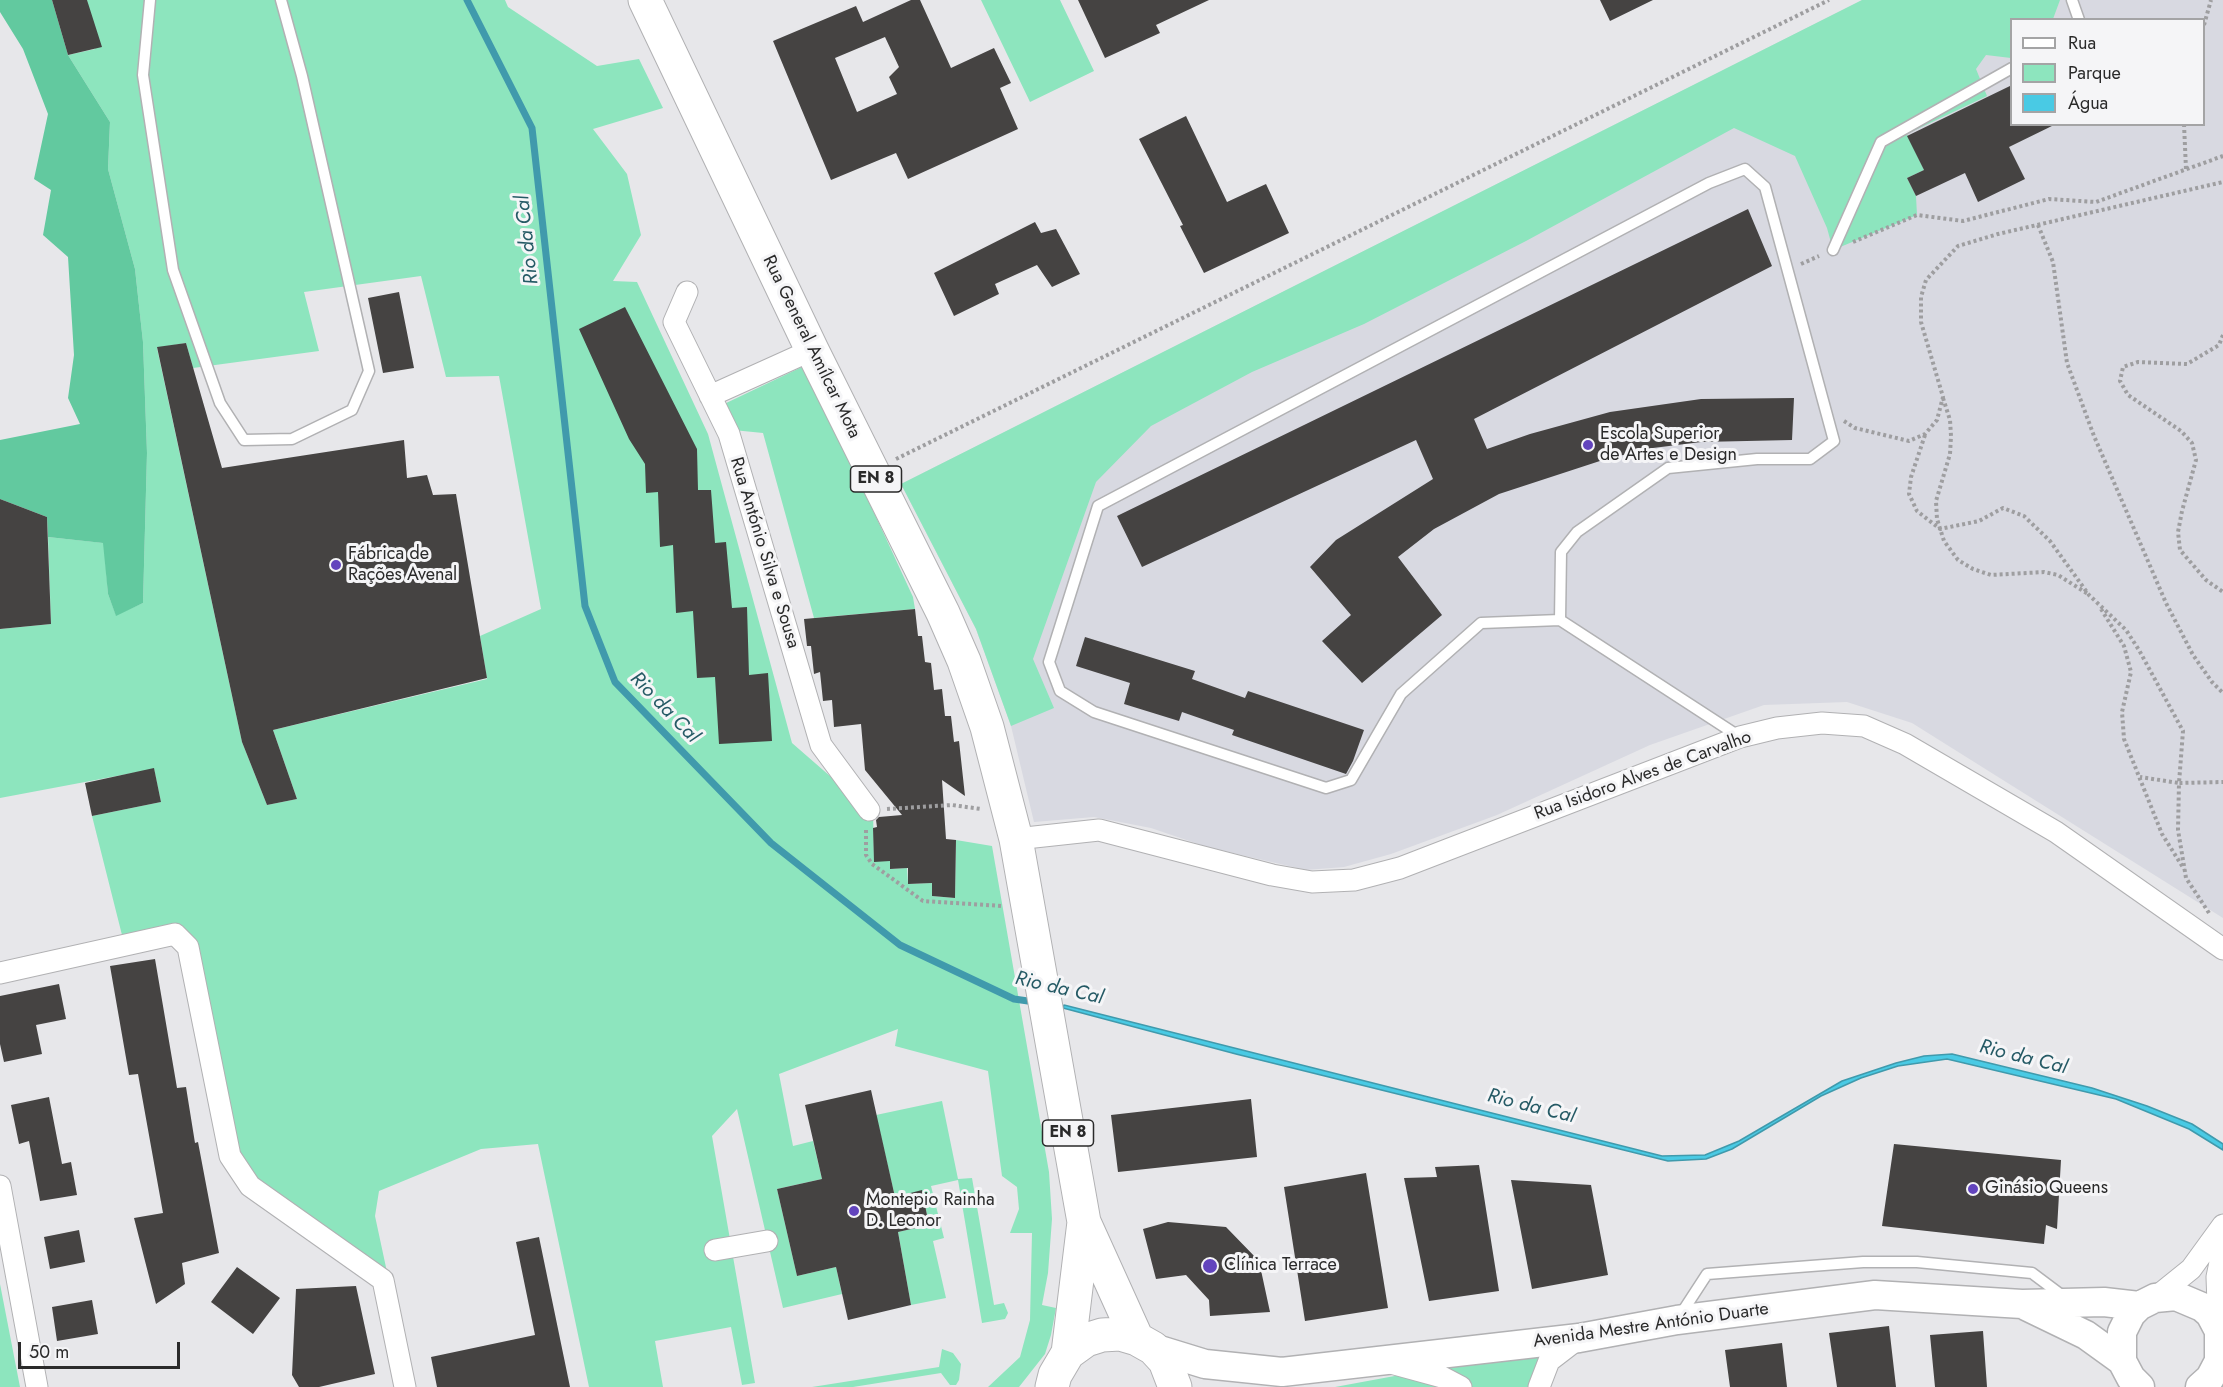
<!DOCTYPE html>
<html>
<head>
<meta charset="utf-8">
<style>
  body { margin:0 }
  #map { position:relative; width:2223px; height:1387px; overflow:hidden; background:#e7e7ea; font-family:Jost,sans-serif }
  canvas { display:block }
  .legend { position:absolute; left:2010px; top:18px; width:195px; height:108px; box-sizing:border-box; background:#f5f5f7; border:2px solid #a4a4a5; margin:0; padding:8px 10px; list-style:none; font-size:18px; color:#2a2a2a }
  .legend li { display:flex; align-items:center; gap:12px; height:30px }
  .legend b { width:30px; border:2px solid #a4a4a5 }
  .scale { position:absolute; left:18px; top:1342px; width:162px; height:27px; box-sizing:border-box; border:3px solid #2a2a2a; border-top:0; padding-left:8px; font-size:18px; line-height:21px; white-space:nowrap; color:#2a2a2a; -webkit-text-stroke:4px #f5f5f7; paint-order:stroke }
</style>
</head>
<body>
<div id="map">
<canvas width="2223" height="1387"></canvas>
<ul class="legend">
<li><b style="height:8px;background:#fff"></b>Rua</li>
<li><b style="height:16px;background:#8de5be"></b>Parque</li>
<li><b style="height:16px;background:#49cae4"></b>Água</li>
</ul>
<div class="scale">50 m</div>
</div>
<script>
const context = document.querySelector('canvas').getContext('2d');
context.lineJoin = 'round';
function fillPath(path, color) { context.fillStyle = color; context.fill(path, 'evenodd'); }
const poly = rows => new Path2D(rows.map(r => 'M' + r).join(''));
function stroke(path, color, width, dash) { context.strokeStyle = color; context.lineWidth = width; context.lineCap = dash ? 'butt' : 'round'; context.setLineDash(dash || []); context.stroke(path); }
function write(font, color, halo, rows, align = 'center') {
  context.font = font + ' Jost,sans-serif'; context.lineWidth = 6; context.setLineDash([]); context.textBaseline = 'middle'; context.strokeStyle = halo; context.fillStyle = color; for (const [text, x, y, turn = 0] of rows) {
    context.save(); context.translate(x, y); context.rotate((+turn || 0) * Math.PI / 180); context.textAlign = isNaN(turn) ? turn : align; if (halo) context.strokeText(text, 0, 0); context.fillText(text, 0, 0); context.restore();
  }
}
const built = poly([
  [1862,0,2223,0,2223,918,1912,723,1847,702,1764,705,1650,745,1497,815,1391,854,1344,867,1306,870,1207,847,1151,828,1094,817,1034,822,1011,726,976,629,901,484],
  [2012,20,2204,20,2204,124,2012,124]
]);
const green = poly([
  [87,0,505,0,508,7,597,66,639,59,663,108,593,129,627,174,641,235,613,281,637,282,708,434,792,743,869,810,873,810,874,861,890,861,891,869,907,868,908,884,932,883,932,896,955,898,956,840,992,846,1049,1172,1052,1219,1048,1273,1042,1305,1056,1308,1051,1335,1045,1354,1019,1387,988,1387,1020,1357,1030,1320,1032,1233,1010,1233,1019,1209,1017,1187,1002,1176,988,1071,895,1046,898,1029,779,1074,793,1146,813,1141,822,1179,777,1189,797,1276,836,1267,842,1294,783,1308,737,1109,712,1136,755,1383,742,1385,731,1327,655,1341,663,1387,589,1387,538,1144,481,1149,379,1191,375,1216,387,1272,253,1180,238,1152,175,926,122,935,92,816,161,802,154,769,0,798,0,629,51,624,48,537,104,543,108,594,116,615,143,603,147,453,143,342,135,269,108,169,110,122,68,55,95,49],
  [421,276,446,377,499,376,541,609,480,636,487,679,273,730,297,799,267,805,242,742,157,348,186,343,193,368,319,351,304,292],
  [981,0,1060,0,1094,71,1030,102],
  [1862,0,2060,0,2053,19,2012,20,2011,58,1986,55,1976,69,1987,96,1907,134,1924,170,1907,178,1916,196,1917,215,1833,250,1827,228,1795,156,1734,128,1526,241,1364,324,1252,372,1151,426,1096,482,1033,659,1054,708,1011,726,976,629,901,484],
  [806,365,913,597,915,609,814,618,763,433,733,430,722,405],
  [942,1101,958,1179,972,1178,994,1305,1004,1303,1008,1313,1005,1319,982,1323,958,1180,931,1186,944,1238,933,1241,946,1298,911,1305,898,1232,929,1225,922,1191,895,1197,876,1115],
  [0,1284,20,1387,0,1387],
  [942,1349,953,1353,961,1364,959,1380,956,1385,950,1385,941,1373,853,1387,812,1387,939,1367],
  [1543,1357,1530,1387,1335,1387,1438,1368]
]);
const forest = poly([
  [0,0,52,0,68,55,110,122,108,169,135,269,143,342,147,453,143,603,116,616,108,594,103,543,48,537,47,517,0,499,0,440,80,424,68,398,74,355,68,257,43,235,51,190,34,179,48,114,23,49,0,12]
]);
const water = poly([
  [1064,1005,1662,1156,1705,1155,1739,1141,1842,1081,1896,1063,1924,1056,1952,1054,2092,1088,2147,1106,2192,1124,2223,1144,2223,1150,2189,1129,2116,1099,1947,1059,1898,1066,1861,1078,1821,1096,1732,1149,1706,1159,1668,1161,1236,1054,1063,1008,1064,1005]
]);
const stream = poly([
  [467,0,532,128,585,606,615,682,771,843,900,945,1014,999,1035,1002]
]);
const building = poly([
  [52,0,87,0,102,47,68,55],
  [911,0,920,0,951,68,994,48,1011,83,1000,88,1018,129,908,179,896,153,831,180,773,41,856,6,863,22],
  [885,37,899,67,889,77,897,94,857,112,835,58],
  [1078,0,1209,0,1156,25,1160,33,1105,58],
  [1600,0,1653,0,1610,21],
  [2012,85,2012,124,2056,124,2009,147,2025,179,1978,202,1965,173,1916,196,1907,178,1924,170,1907,136],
  [1186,116,1227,202,1266,184,1289,233,1204,273,1180,226,1183,225,1139,139],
  [1748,209,1772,266,1474,419,1487,449,1530,434,1610,412,1701,399,1794,398,1792,440,1701,442,1653,448,1606,459,1499,494,1434,529,1398,557,1442,615,1362,683,1322,641,1351,615,1310,567,1336,540,1433,479,1416,440,1142,567,1117,516],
  [1035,222,1041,233,1056,229,1080,274,1052,287,1037,265,995,284,999,294,954,316,934,273],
  [399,292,414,368,383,373,368,298],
  [625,307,697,449,698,490,711,490,715,543,726,542,732,608,747,607,749,675,768,673,772,741,719,744,715,677,697,678,693,611,676,613,673,545,660,547,658,492,646,493,645,464,629,439,579,329],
  [186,343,222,468,404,440,407,478,427,475,433,495,456,494,487,678,273,730,297,799,267,805,242,742,157,347],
  [0,499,47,517,51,624,0,629],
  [915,609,918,636,922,636,925,662,931,663,934,690,942,689,945,716,951,716,954,742,959,741,965,796,942,780,946,839,956,840,955,898,932,896,932,883,908,884,908,868,890,869,890,861,874,862,873,828,877,827,876,820,879,817,902,815,865,770,861,724,834,727,832,700,823,701,820,672,814,674,811,646,807,646,804,619],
  [1085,637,1195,671,1192,679,1245,698,1248,691,1364,730,1353,761,1346,774,1232,735,1234,730,1182,712,1179,721,1124,704,1130,683,1076,666],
  [154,768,161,802,92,816,85,783],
  [155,959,177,1088,186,1087,195,1143,198,1142,219,1253,182,1263,185,1284,156,1304,134,1218,163,1213,138,1074,129,1075,110,966],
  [59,984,66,1019,36,1025,42,1054,4,1062,0,1044,0,996],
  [871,1090,895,1197,922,1190,929,1225,898,1232,911,1305,848,1320,836,1267,797,1276,777,1189,822,1179,805,1105],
  [49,1097,62,1164,71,1162,77,1195,40,1201,29,1141,19,1144,11,1105],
  [1251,1099,1257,1157,1118,1172,1111,1115],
  [1894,1144,2061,1160,2057,1229,2046,1225,2044,1244,1882,1226],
  [1479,1165,1499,1291,1429,1301,1404,1178,1437,1177,1435,1167],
  [1366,1173,1388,1308,1305,1321,1284,1187],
  [1511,1180,1591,1185,1608,1275,1532,1289],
  [1168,1222,1226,1227,1259,1261,1270,1312,1210,1316,1209,1300,1186,1275,1156,1279,1143,1229],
  [79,1230,85,1262,50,1269,44,1237],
  [539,1237,570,1387,437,1387,431,1357,535,1335,516,1242],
  [237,1267,280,1298,253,1334,211,1302],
  [356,1286,375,1374,319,1387,299,1387,292,1375,296,1289],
  [92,1300,98,1334,57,1341,52,1307],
  [1889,1326,1896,1387,1837,1387,1829,1333],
  [1983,1331,1987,1387,1935,1387,1930,1335],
  [1782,1343,1787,1387,1730,1387,1725,1350]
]);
const path = poly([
  [2204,25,2211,0],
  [2184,124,2186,169],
  [2038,225,2053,262,2067,363,2094,436,2166,603,2193,655,2212,682,2223,693],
  [1853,242,1917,215,1963,221,2049,199,2096,202,2223,156],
  [1801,264,1819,256],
  [2223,335,2219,345,2187,364,2138,362,2123,367,2120,381,2128,395,2181,431,2192,443,2196,460,2182,511,2178,532,2180,550,2206,580,2223,592],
  [1943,398,1950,420,1951,436,1950,454,1936,501,1937,519,1944,541,1958,560,1973,569,1991,575,2044,572,2058,575,2088,594],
  [1844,421,1855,428,1909,441,1925,434,1937,420,1943,397,1921,322,1921,297,1926,280,1958,246,1998,234,2223,182],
  [1925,435,1911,477,1909,494,1917,511,1940,529,1979,521,2003,508,2024,516,2050,541,2089,595,2126,630,2139,650,2183,731,2179,783,2140,777],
  [896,459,1829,0],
  [2101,609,2124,646,2131,672,2122,712,2124,739,2162,834,2184,869],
  [887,809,952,805,981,809],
  [866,830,866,855,872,864,923,901,1002,906],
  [2209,913,2186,878,2178,830,2179,783,2223,782]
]);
const lane = poly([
  [150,0,143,75,173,270,220,403,244,440,292,439,352,410,369,371,302,76,281,0],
  [2072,0,2079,20],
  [1833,250,1881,142,2012,68],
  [1560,620,1561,552,1577,532,1668,468,1757,459,1810,459,1834,441,1765,187,1745,169,1709,183,1098,506,1049,662,1060,691,1094,712,1326,788,1351,780,1401,694,1481,623,1560,620,1740,737],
  [1679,1317,1707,1274,1863,1262,1917,1262,2032,1273,2064,1297]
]);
const street = poly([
  [687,292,674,322,729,434,821,745,869,810],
  [710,396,812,350],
  [1016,839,1099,830,1272,875,1312,882,1354,880,1400,868,1740,737,1777,728,1822,723,1864,726,1905,744,2056,832,2223,949],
  [0,973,175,934,188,947,230,1156,250,1186,383,1280,405,1387],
  [0,1186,37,1387],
  [715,1250,767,1241],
  [2155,1298,2191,1269,2223,1225],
  [2219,1331,2217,1277,2223,1248],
  [1391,1363,1442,1377,1461,1387],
  [1539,1387,1549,1361,1579,1338]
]);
const secondary = poly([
  [2026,1306,2086,1335,2122,1361],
  [1153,1348,1205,1364,1282,1372,1579,1338,1677,1320,1875,1295,2022,1304,2104,1302,2139,1306],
  [2140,1387,2131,1378,2122,1361,2122,1332,2131,1314,2139,1306,2155,1298,2176,1296,2202,1307,2210,1314,2219,1331,2219,1361,2210,1378,2200,1387]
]);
const primary = poly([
  [645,0,812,350,943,613,964,661,987,727,1016,839,1084,1222,1137,1339],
  [1068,1353,1084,1222],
  [1052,1387,1055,1375,1068,1353,1086,1340,1102,1335,1120,1334,1137,1339,1153,1348,1165,1361,1175,1387]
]);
const markers = [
  [1588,445,6,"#6244bd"],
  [336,565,6,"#6244bd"],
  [1973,1189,6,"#6244bd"],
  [854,1211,6,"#6244bd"],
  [1210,1266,8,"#6244bd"]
];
const shields = [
  [876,479,51],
  [1068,1133,51]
];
const shieldNames = [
  ["EN 8",876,479],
  ["EN 8",1068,1133]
];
const streetNames = [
  ["Rua General Amílcar Mota",811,347,64],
  ["Rua António Silva e Sousa",764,553,73],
  ["Rua Isidoro Alves de Carvalho",1643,776,-20],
  ["Avenida Mestre António Duarte",1651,1326,-8]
];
const poiNames = [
  ["Escola Superior",1600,435],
  ["de Artes e Design",1600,456],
  ["Fábrica de",348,555],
  ["Rações Avenal",348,576],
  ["Ginásio Queens",1985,1189],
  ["Montepio Rainha",866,1201],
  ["D. Leonor",866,1222],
  ["Clínica Terrace",1224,1266]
];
const waterNames = [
  ["Rio da Cal",528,240,-96],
  ["Rio da Cal",664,708,46],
  ["Rio da Cal",1059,989,13],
  ["Rio da Cal",2023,1058,14],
  ["Rio da Cal",1531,1107,14]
];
fillPath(built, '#d8d9e1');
fillPath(green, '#8de5be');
fillPath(forest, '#62c99f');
fillPath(water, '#49cae4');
stroke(water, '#409aac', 1.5);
stroke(stream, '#409aac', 7);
fillPath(building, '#454342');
stroke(lane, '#b1b1b3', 13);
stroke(street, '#b1b1b3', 23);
stroke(secondary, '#b1b1b3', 31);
stroke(primary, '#b1b1b3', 35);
stroke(path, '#9e9ea0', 4, [3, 3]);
stroke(lane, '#fff', 10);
stroke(street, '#fff', 21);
stroke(secondary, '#fff', 28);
stroke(primary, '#fff', 33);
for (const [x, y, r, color] of markers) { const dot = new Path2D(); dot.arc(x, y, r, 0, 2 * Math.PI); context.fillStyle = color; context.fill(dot); stroke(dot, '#f5f5f7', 2); }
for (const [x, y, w] of shields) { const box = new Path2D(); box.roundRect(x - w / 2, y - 13, w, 26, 4.5); context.fillStyle = '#f5f5f7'; context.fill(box); stroke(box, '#2a2a2a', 1.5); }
write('bold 16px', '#2a2a2a', null, shieldNames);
write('18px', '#2a2a2a', '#f5f5f7', streetNames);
write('18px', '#2a2a2a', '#f5f5f7', poiNames, 'left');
write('italic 20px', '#255a65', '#f5f5f7', waterNames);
</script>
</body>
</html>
